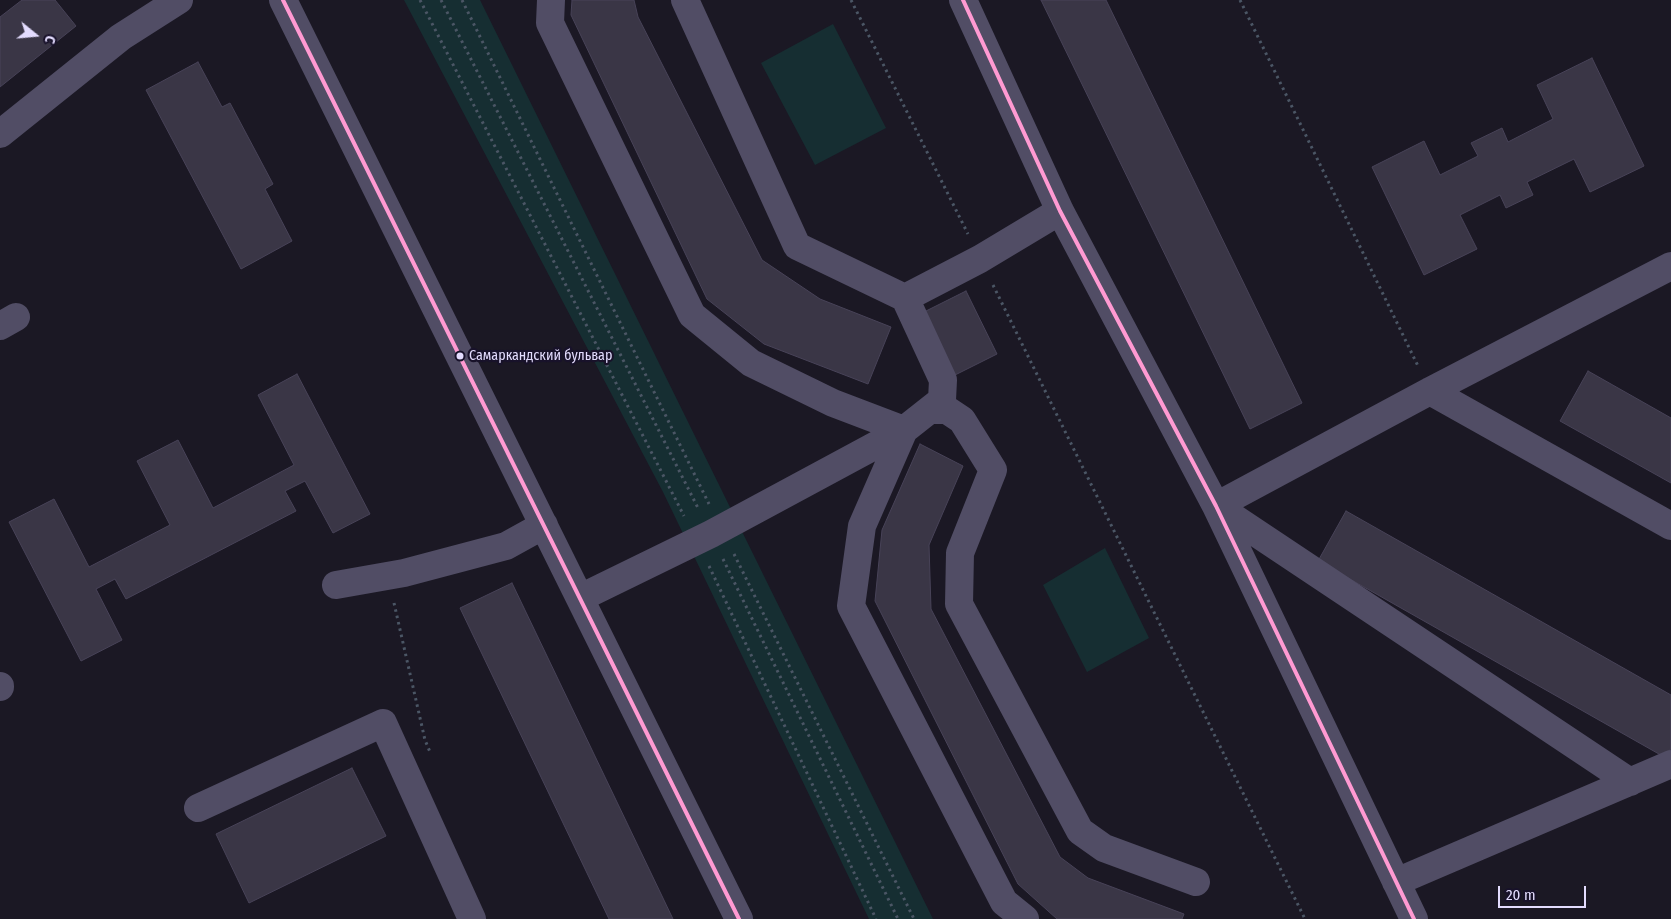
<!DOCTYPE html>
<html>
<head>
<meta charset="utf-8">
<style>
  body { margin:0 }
  #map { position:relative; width:1671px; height:919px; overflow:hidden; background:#1b1824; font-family:"Fira Sans Condensed",sans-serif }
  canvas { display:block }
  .north { position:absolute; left:10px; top:10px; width:50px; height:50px; -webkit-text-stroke:4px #18122a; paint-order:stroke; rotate:107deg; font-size:14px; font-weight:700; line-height:20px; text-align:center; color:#e3dcfe }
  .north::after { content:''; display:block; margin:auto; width:18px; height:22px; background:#e3dcfe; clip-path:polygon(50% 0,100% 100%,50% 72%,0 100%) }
  .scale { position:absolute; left:1498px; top:886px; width:88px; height:22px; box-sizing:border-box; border:2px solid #e3dcfe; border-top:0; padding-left:6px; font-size:15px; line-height:18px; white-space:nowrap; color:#e3dcfe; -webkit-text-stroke:4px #18122a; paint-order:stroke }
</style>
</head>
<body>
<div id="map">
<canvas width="1671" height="919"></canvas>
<div class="north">С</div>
<div class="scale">20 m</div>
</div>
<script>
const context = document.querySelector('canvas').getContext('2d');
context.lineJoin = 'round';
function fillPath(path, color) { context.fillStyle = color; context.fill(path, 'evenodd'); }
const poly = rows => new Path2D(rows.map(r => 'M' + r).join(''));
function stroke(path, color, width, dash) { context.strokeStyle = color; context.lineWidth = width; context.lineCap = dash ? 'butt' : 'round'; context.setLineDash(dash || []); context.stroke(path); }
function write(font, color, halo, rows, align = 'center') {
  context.font = font + ' "Fira Sans Condensed",sans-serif'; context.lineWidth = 4.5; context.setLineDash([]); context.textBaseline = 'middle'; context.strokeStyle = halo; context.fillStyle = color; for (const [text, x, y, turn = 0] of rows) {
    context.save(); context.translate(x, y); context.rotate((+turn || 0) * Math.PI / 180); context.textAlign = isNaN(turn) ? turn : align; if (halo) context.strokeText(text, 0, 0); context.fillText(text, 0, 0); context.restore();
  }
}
const green = poly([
  [404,0,480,0,933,919,869,919,663,492],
  [833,24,886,128,815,165,761,63],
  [1105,548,1149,638,1087,672,1043,585]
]);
const building = poly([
  [22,0,55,0,76,26,0,87,0,17,22,0],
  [572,0,634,0,638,17,762,260,820,299,891,327,868,384,764,344,707,299,571,15,572,0],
  [1041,0,1106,0,1302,403,1250,429,1041,0],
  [1592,58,1644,166,1590,192,1574,159,1527,182,1533,195,1506,208,1500,195,1460,215,1477,249,1424,275,1372,167,1424,141,1440,175,1478,156,1471,143,1502,128,1508,142,1553,119,1537,85,1592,58],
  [198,62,222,107,230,103,273,184,265,189,292,241,241,269,146,90,198,62],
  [966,291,997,354,953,376,922,313,966,291],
  [1588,371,1671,418,1671,483,1560,421,1588,371],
  [297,374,370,514,333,533,305,481,285,491,296,511,126,599,115,579,96,589,122,640,81,661,9,522,54,499,89,567,170,525,137,461,178,440,213,508,294,465,258,395,297,374],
  [920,444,963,466,929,545,931,609,1060,857,1088,878,1184,914,1182,919,1057,919,1018,884,875,601,882,530,920,444],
  [1346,511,1671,695,1671,748,1666,758,1318,561,1346,511],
  [512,583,673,919,609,919,460,608,512,583],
  [352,768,386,836,249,903,216,834,352,768]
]);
const path = poly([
  [420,0,684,516],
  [441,0,698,508],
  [462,0,709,504],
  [851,0,968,234],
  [1240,0,1418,366],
  [993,285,1305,919],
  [734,554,914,919],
  [723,559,898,919],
  [709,566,876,919],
  [394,603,425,740,430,752]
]);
const minor = poly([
  [283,0,739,919],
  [551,0,550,23,692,315,751,363,833,403,904,430,862,526,851,606,1004,902,1025,919],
  [963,0,1060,211,1216,506,1414,919],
  [0,134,121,37,179,0],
  [905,298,980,259,1060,211],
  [0,326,16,317],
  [1430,391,1671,526],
  [931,410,947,410,962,420,993,470,960,553,959,604,1080,831,1104,848,1196,882],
  [336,585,404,573,506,546,544,525],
  [580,598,711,534,904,430,942,400,943,380,905,298,797,246,685,0],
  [0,686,0,687],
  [1630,782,1216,506,1430,391,1671,266],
  [198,808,383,723,472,919],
  [1396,882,1671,764]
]);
const bus1 = poly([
  [283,0,739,919],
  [963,0,1060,211,1216,506,1414,919]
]);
const markers = [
  [460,356,4.5,"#e3dcfe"]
];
const busNames = [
  ["Самаркандский бульвар",469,356]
];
fillPath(green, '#162e32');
fillPath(building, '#3a3646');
stroke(building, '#484358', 1);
stroke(path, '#4b5665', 3, [2.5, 4]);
stroke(minor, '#514d65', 28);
stroke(bus1, '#ff9ad2', 4);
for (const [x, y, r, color] of markers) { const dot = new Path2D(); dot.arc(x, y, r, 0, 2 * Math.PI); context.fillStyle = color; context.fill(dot); stroke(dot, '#18122a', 2); }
write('14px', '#e3dcfe', '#18122a', busNames, 'left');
</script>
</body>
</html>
